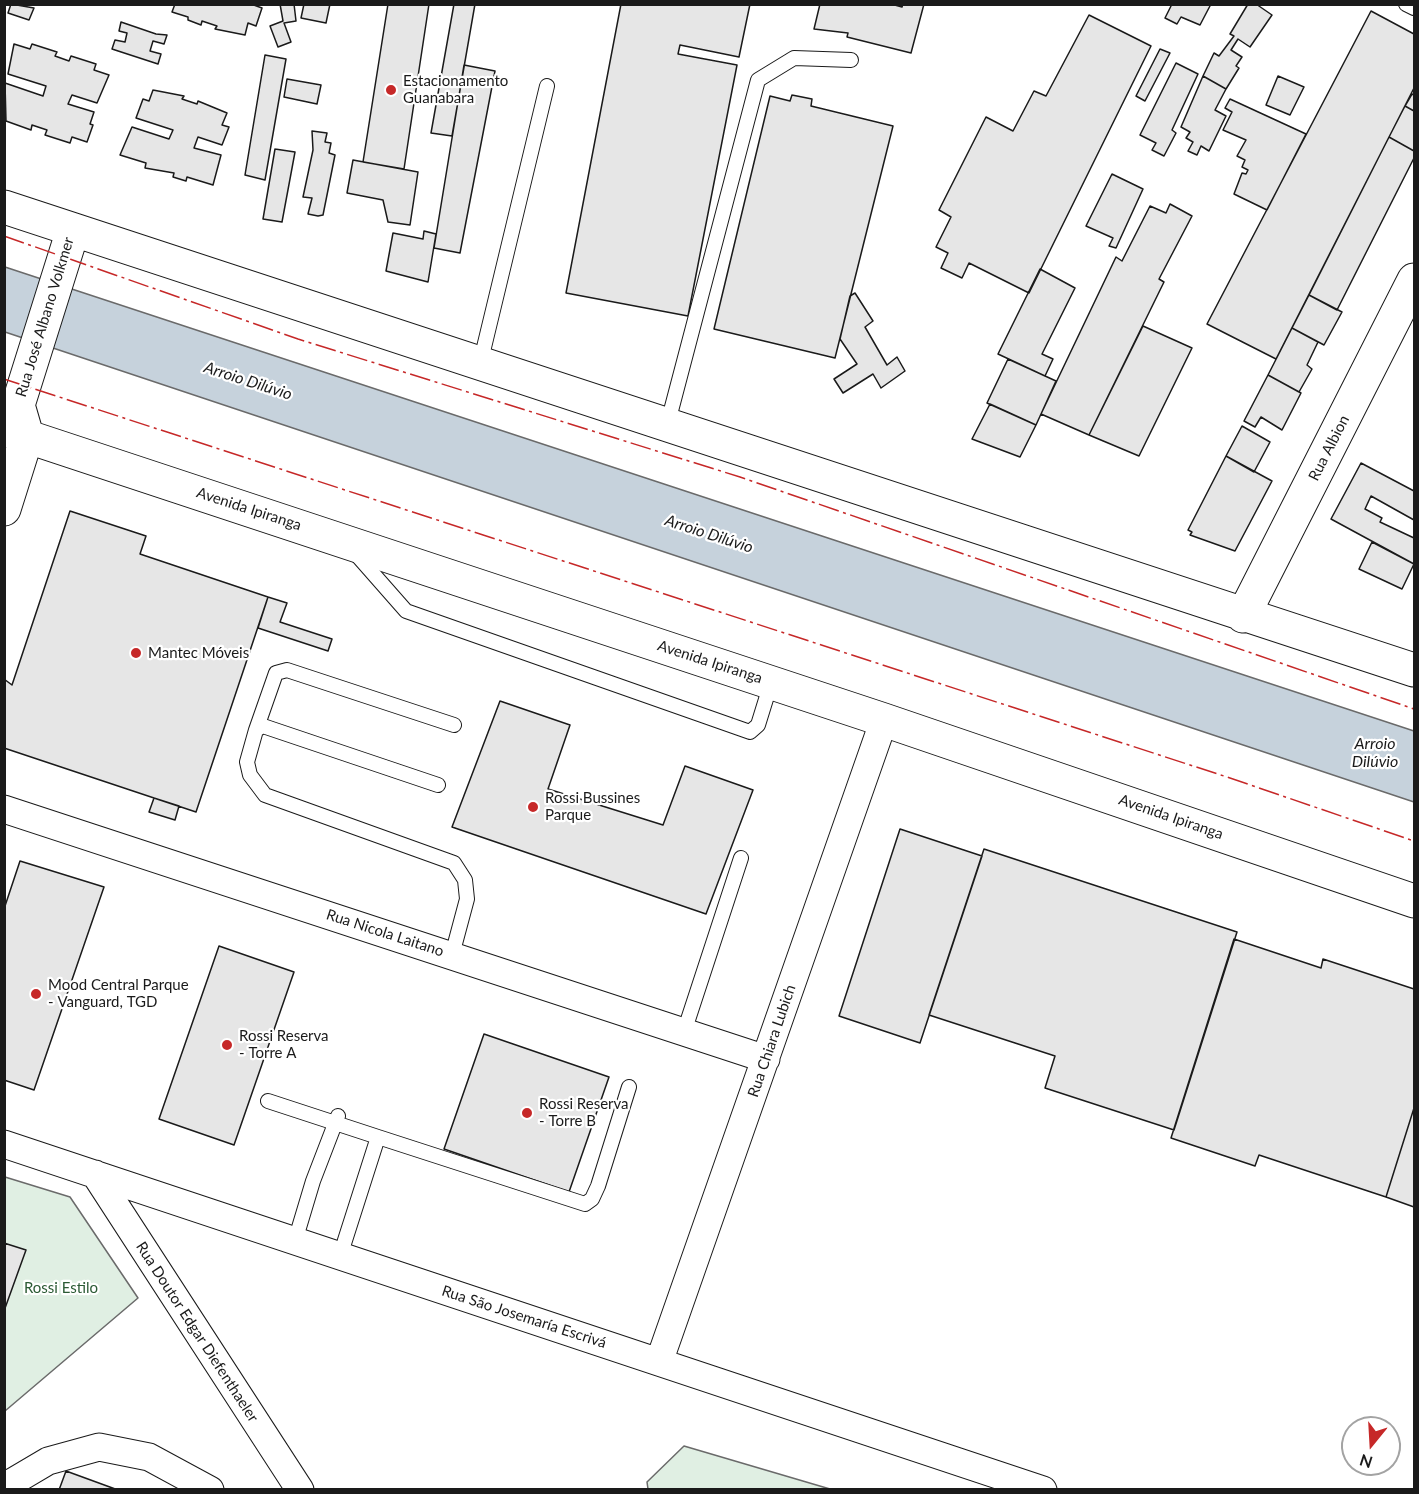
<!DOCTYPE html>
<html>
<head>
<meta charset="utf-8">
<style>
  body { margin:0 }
  #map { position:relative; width:1419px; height:1494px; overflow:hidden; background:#fff; font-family:Lato,sans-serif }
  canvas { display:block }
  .frame { position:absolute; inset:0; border:6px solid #1a1a1a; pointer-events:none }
  .north { position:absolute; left:1341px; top:1416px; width:60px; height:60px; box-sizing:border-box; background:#fff; border:2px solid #a3a3a3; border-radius:50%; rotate:198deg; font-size:16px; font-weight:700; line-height:24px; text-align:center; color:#1a1a1a }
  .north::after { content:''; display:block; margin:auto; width:21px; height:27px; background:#c62828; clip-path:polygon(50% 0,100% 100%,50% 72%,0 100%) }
</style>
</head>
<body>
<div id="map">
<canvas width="1419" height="1494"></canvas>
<div class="frame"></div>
<div class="north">N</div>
</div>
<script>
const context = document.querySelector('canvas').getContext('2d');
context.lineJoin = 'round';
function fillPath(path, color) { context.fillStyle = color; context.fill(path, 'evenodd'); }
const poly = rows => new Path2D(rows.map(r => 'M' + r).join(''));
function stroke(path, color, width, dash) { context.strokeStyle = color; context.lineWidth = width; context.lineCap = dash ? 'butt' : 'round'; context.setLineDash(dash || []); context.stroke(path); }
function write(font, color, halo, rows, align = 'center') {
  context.font = font + ' Lato,sans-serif'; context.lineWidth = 4.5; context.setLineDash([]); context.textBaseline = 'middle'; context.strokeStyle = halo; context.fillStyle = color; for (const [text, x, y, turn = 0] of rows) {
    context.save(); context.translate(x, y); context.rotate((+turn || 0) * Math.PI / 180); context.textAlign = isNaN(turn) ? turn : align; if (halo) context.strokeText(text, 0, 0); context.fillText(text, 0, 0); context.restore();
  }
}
const green = poly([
  [5,1177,70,1197,138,1298,5,1411,5,1177],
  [684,1446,830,1489,648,1489,647,1482,684,1446]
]);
const water = poly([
  [5,267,1414,731,1414,802,5,332,5,267]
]);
const building = poly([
  [11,4,34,8,29,20,8,13,11,4],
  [175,4,251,4,262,8,256,26,248,23,245,35,215,29,217,26,202,21,201,25,188,20,188,17,172,12,175,4],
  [280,4,294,4,296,21,284,23,291,42,278,47,270,26,283,21,280,4],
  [304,4,330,4,326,23,301,18,304,4],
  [388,4,429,4,404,169,363,162,388,4],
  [454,4,475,4,452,136,431,133,454,4],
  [621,4,750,4,739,57,680,45,678,54,737,65,688,316,566,293,621,4],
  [820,4,891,4,902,7,903,4,924,4,911,53,847,37,848,33,814,29,820,4],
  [1172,4,1211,4,1200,25,1181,17,1177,24,1165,18,1172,4],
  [1248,4,1256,4,1272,15,1250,47,1238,39,1231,50,1242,57,1236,66,1239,68,1226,89,1203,76,1214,53,1219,56,1234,36,1230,34,1248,4],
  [1371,11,1414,34,1414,88,1276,359,1207,324,1371,11],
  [1089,15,1151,46,1029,293,969,263,962,278,941,268,948,253,936,247,951,217,939,210,986,117,1013,131,1034,91,1046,96,1089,15],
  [121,22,156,34,167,35,164,44,153,41,150,51,161,54,158,64,112,49,115,40,125,42,127,33,119,31,121,22],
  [14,44,30,49,32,44,57,52,55,56,69,61,71,56,96,64,94,70,109,75,97,103,72,95,68,104,94,112,90,124,93,125,87,142,72,137,70,143,45,135,47,130,32,125,31,130,6,121,5,83,43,96,46,86,8,74,14,44],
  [1160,49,1170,53,1145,101,1136,96,1160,49],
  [265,55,286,59,265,180,245,175,265,55],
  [1176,63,1198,74,1172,130,1176,133,1164,156,1152,150,1156,143,1140,135,1176,63],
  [464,65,495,71,460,253,434,248,464,65],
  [1203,76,1226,89,1215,110,1226,116,1209,151,1201,146,1197,155,1188,151,1193,142,1186,138,1190,132,1181,127,1203,76],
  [1278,76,1304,87,1290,115,1266,105,1278,76],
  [287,79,321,85,317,104,284,97,287,79],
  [153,90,184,96,182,99,197,104,198,101,227,113,222,125,229,127,222,145,198,137,194,148,221,155,213,185,187,177,186,181,173,177,174,173,145,168,146,163,120,155,132,127,169,139,173,130,136,118,143,99,149,101,153,90],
  [1412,94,1414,95,1414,111,1405,106,1412,94],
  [792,95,812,99,811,106,893,126,835,358,714,329,770,96,790,101,792,95],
  [1230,99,1306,134,1267,210,1234,194,1242,173,1246,174,1248,170,1242,167,1245,160,1237,156,1246,140,1223,130,1232,112,1225,108,1230,99],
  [1405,106,1414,111,1414,151,1389,137,1405,106],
  [312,131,327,133,325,142,331,143,329,153,335,155,323,215,318,216,308,214,312,198,303,197,313,150,312,131],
  [1389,137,1414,151,1414,158,1337,310,1309,295,1389,137],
  [275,149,295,152,282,222,263,219,275,149],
  [353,160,418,172,410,225,388,222,383,200,347,193,353,160],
  [1112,174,1143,189,1116,248,1109,246,1113,238,1086,226,1112,174],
  [1170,204,1192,216,1159,279,1164,282,1089,435,1041,414,1116,257,1122,261,1150,206,1166,213,1170,204],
  [424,231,436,234,428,282,386,271,393,233,423,239,424,231],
  [1040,269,1075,288,1042,354,1053,359,1045,376,998,354,1040,269],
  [855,293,873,321,865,327,887,365,897,357,905,371,881,388,873,374,843,393,834,379,857,364,840,339,850,296,855,293],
  [1309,295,1342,312,1324,345,1292,328,1309,295],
  [1143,326,1192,348,1139,456,1089,435,1143,326],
  [1292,328,1318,342,1307,365,1312,369,1299,392,1268,375,1292,328],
  [1008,359,1056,381,1036,425,987,403,1008,359],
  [1268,375,1301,393,1282,430,1261,417,1255,427,1244,421,1268,375],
  [990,404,1036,425,1020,457,972,439,990,404],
  [1242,426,1270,442,1254,472,1226,456,1242,426],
  [1226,456,1272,481,1235,551,1190,535,1192,532,1188,530,1226,456],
  [1361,463,1414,491,1414,520,1371,496,1365,509,1382,518,1380,522,1414,538,1414,564,1331,519,1361,463],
  [70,511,146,536,140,554,268,597,196,812,4,748,4,679,12,685,70,511],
  [1372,542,1414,564,1402,589,1359,569,1372,542],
  [268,597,287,603,280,622,332,639,328,651,258,628,268,597],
  [500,701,570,725,548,789,663,825,685,766,753,790,706,914,452,827,500,701],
  [154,798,179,806,175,820,149,812,154,798],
  [900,829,982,856,920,1043,839,1016,900,829],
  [984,849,1237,932,1174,1130,1045,1088,1055,1056,929,1015,984,849],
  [20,861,104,887,34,1090,4,1080,4,909,20,861],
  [1234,939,1321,968,1323,959,1414,989,1414,1108,1386,1197,1259,1155,1255,1166,1171,1138,1234,939],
  [219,946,294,972,234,1145,159,1119,219,946],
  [484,1034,609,1077,569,1192,444,1149,484,1034],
  [1414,1108,1414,1207,1386,1197,1414,1108],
  [4,1243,26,1250,4,1311,4,1243],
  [66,1471,118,1490,59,1490,66,1471]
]);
const lane = poly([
  [1406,4,1414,8],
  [480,364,547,86],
  [667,426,758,80,794,58,851,60],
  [355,553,406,611,750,732,758,725,771,683],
  [256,730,276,673,287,670,454,725],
  [438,785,263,726,256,730,247,762,250,775,265,795,454,863,465,880,467,899,452,955],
  [684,1032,741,858],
  [268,1101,378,1137],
  [295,1241,313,1181,338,1116],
  [340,1256,378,1137,585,1204,592,1199,598,1186,629,1087]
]);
const street = poly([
  [4,809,766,1059],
  [4,1144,1043,1490],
  [95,1174,300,1490],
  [659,1362,884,720],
  [4,1487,48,1461,99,1447,149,1457,210,1490]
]);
const secondary = poly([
  [4,207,1414,670],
  [4,429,884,720,1414,901],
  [4,509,27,436,18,405,73,230],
  [1243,616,1414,280]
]);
const power = poly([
  [4,236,298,339,740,477,1414,709],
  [4,379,1230,778,1414,841]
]);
const markers = [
  [391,90,6,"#c62828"],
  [136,653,6,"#c62828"],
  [533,807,6,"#c62828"],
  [36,994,6,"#c62828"],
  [227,1045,6,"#c62828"],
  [527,1113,6,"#c62828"]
];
const poiNames = [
  ["Estacionamento",403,81],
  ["Guanabara",403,98],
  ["Mantec Móveis",148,653],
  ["Rossi Bussines",545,798],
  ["Parque",545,815],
  ["Mood Central Parque",48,985],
  ["- Vanguard, TGD",48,1002],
  ["Rossi Reserva",239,1036],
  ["- Torre A",239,1053],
  ["Rossi Reserva",539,1104],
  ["- Torre B",539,1121]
];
const streetNames = [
  ["Rua José Albano Volkmer",45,317,-73],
  ["Rua Albion",1329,448,-63],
  ["Avenida Ipiranga",249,509,18],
  ["Avenida Ipiranga",710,662,18],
  ["Avenida Ipiranga",1171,817,19],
  ["Rua Nicola Laitano",385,933,18],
  ["Rua Chiara Lubich",772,1041,-71],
  ["Rua São Josemaría Escrivá",524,1317,18],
  ["Rua Doutor Edgar Diefenthaeler",197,1332,57]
];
const parkNames = [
  ["Rossi Estilo",61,1288]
];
const waterNames = [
  ["Arroio Dilúvio",248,381,18],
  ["Arroio Dilúvio",709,534,18],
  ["Arroio",1375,744],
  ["Dilúvio",1375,762]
];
fillPath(green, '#e0efe3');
stroke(green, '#6a6a6a', 1.5);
fillPath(water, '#c6d2dc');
stroke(water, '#6a6a6a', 1.5);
fillPath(building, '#e6e6e6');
stroke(building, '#1a1a1a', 1.5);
stroke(lane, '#1a1a1a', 16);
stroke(street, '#1a1a1a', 29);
stroke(secondary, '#1a1a1a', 35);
stroke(lane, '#fff', 14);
stroke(street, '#fff', 27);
stroke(secondary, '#fff', 33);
stroke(power, '#c62828', 1.5, [21, 4.5, 3, 4.5]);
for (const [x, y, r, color] of markers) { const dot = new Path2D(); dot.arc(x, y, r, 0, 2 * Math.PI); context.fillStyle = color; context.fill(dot); stroke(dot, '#fff', 2); }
write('15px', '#1a1a1a', '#fff', poiNames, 'left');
write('15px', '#1a1a1a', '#fff', streetNames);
write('15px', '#2b5a34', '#fff', parkNames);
write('italic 16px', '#1a1a1a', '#fff', waterNames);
</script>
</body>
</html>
